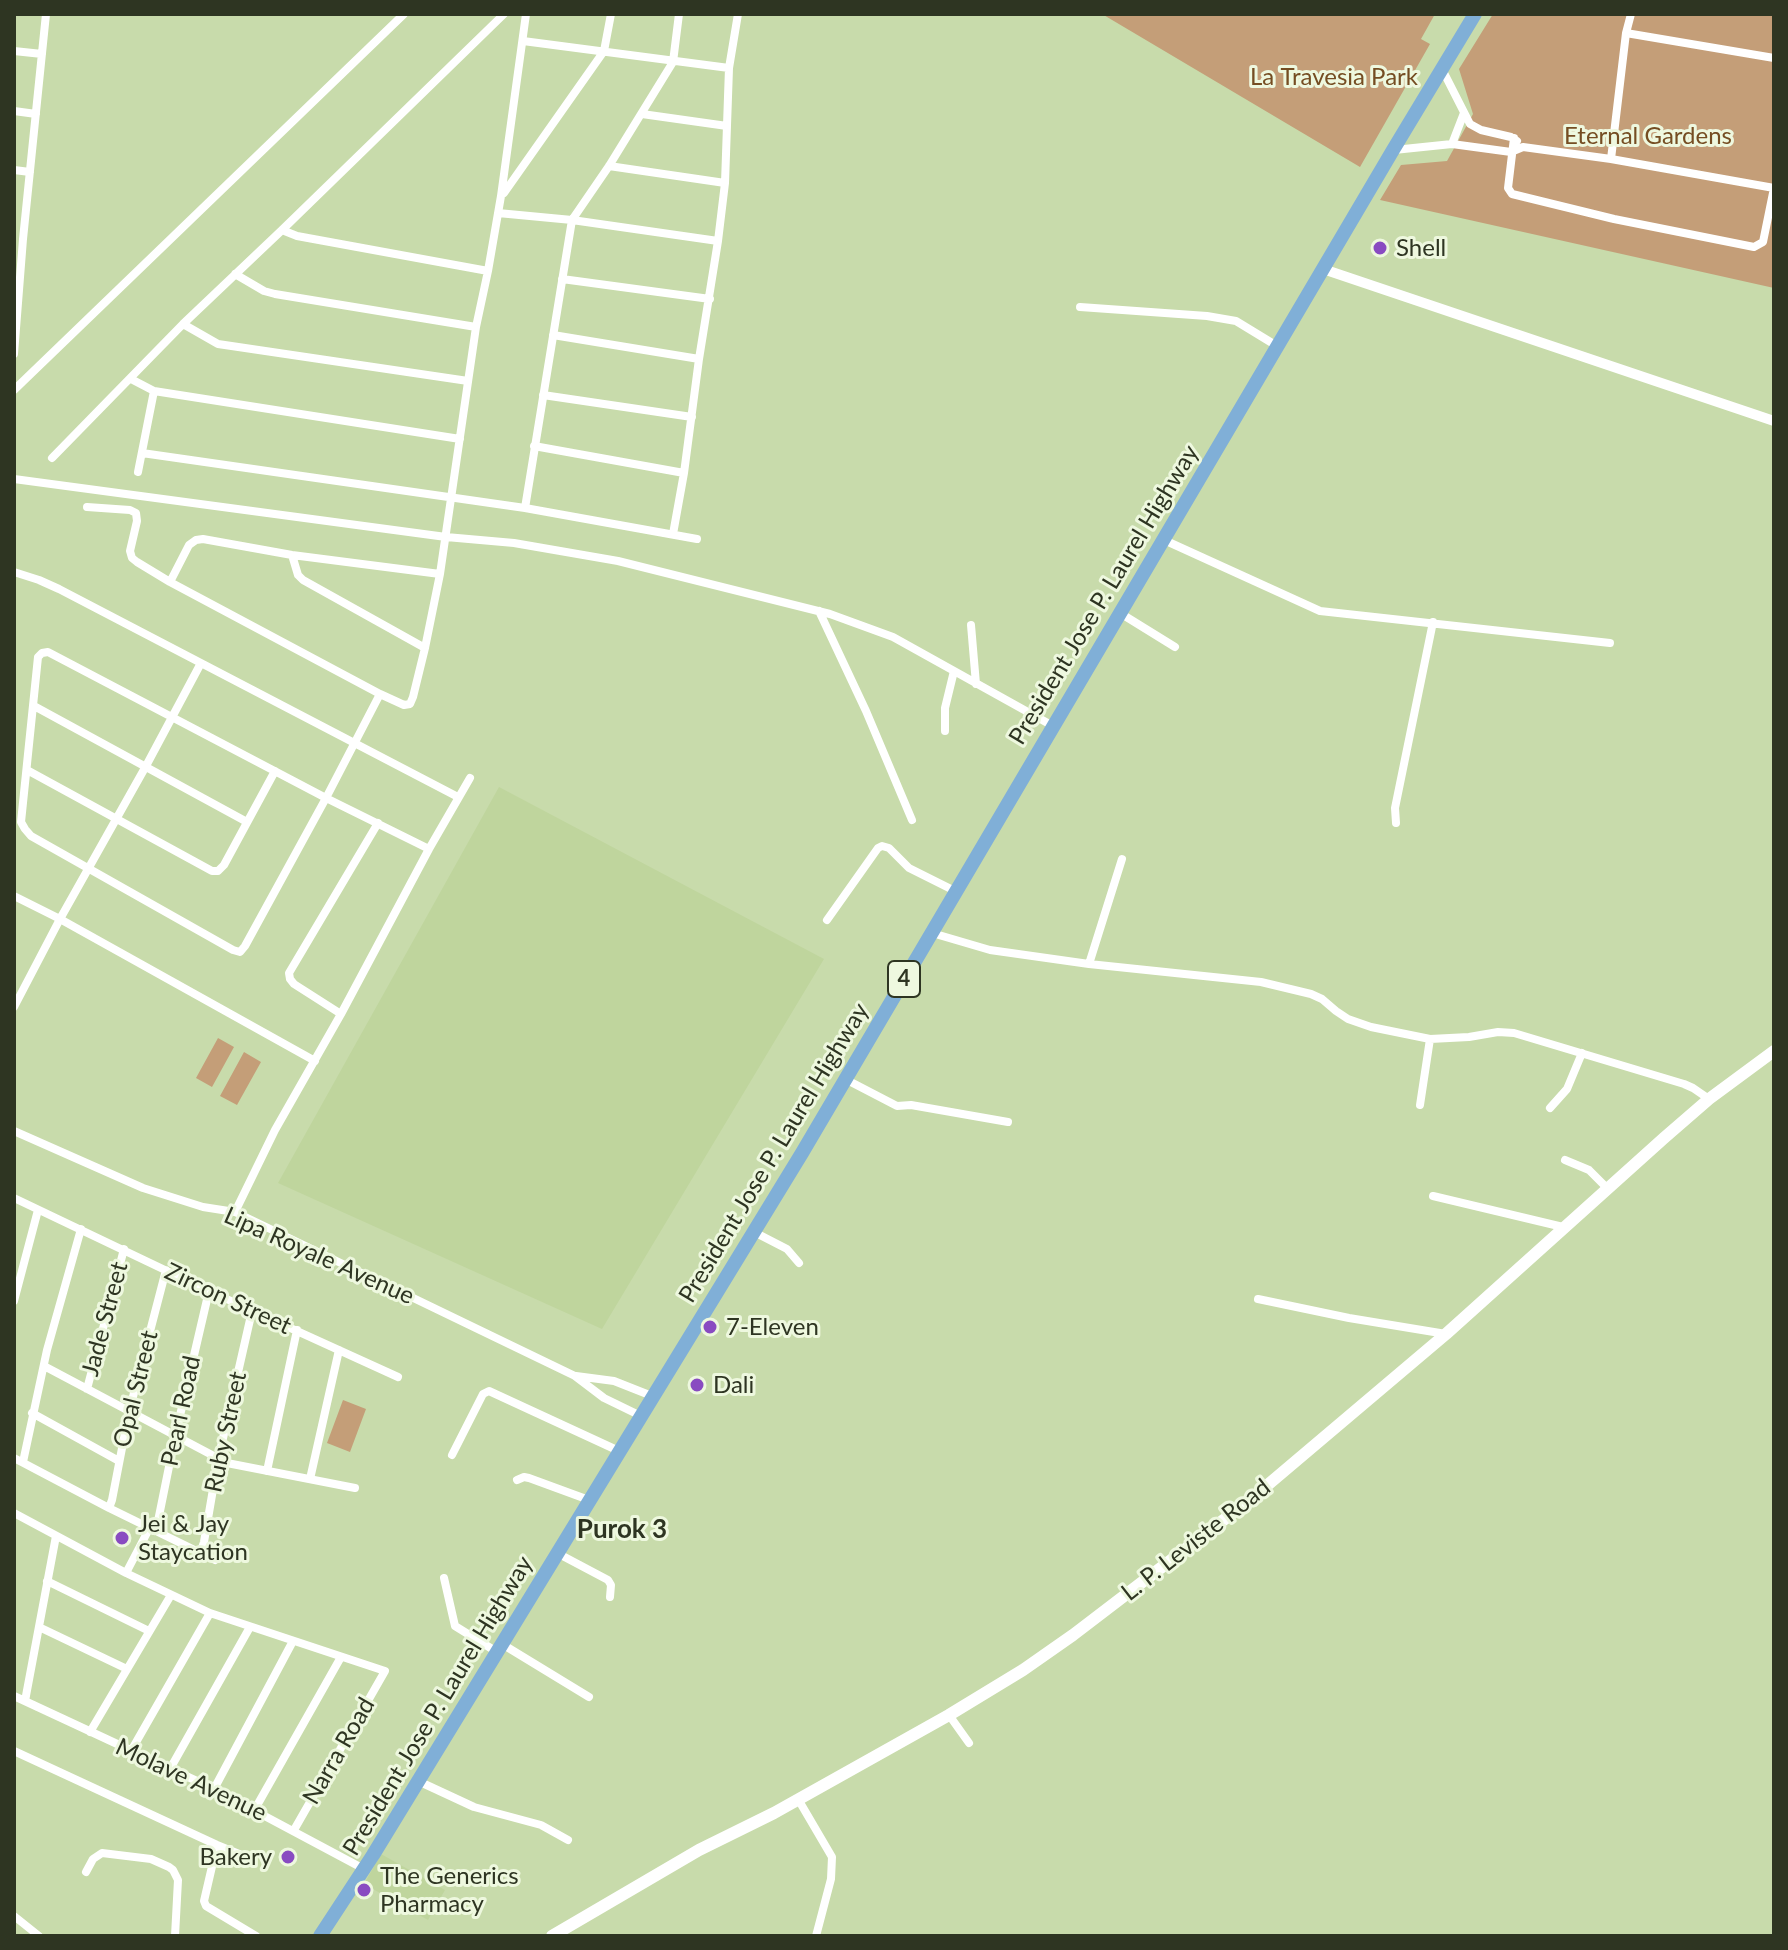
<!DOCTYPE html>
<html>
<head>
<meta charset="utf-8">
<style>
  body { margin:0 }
  #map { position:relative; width:1788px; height:1950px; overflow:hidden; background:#c8dbab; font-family:Lato,sans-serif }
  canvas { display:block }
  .frame { position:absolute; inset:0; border:16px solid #2e3522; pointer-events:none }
</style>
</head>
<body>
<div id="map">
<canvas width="1788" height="1950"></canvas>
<div class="frame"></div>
</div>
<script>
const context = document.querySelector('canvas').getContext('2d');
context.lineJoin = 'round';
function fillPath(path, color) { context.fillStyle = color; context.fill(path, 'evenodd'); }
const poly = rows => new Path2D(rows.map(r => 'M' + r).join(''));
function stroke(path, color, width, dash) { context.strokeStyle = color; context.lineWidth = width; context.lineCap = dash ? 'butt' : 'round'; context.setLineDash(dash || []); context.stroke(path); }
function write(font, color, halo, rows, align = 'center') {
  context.font = font + ' Lato,sans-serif'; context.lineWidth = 6; context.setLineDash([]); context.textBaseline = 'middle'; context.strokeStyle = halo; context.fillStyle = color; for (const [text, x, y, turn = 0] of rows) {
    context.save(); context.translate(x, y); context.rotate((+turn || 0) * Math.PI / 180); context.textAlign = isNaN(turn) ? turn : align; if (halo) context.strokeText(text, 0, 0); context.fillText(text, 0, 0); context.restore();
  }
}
const built = poly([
  [499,787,824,959,602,1329,278,1183],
  [381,1854,445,1890,428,1920,364,1884]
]);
const green = poly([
  [1102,14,1435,14,1421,39,1430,44,1360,167],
  [1493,14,1774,14,1774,288,1380,200,1401,165,1447,161,1473,114,1459,69],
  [218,1038,234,1047,212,1087,196,1078],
  [244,1052,261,1062,237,1105,220,1096],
  [343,1400,366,1409,350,1452,327,1443]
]);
const minor = poly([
  [1626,33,1774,58],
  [523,41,729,68],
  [14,51,42,54],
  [1442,69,1470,124,1481,130,1511,137,1517,141],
  [14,111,36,114],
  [642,114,727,126],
  [1514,138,1508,188,1512,194,1614,219,1754,247,1763,242,1774,188],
  [1452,144,1464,113],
  [1394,150,1452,144,1511,152,1523,147,1611,159,1774,188],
  [1611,159,1626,33,1631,14],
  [609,166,725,183],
  [14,170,30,172],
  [504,193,604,51,611,14],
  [498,213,572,220,718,241],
  [282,230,297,236,488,271],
  [235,274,264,291,275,294,476,327],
  [562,279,710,299],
  [1080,307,1207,316,1236,321,1277,346],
  [183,324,218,344,468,381],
  [553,335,699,359],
  [14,354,23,239,46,14],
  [131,379,154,391,460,439],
  [14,390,404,14],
  [543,395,692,417],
  [534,446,684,473],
  [142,453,525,508,697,539],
  [52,458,183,324,282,230,504,14],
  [138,472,154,391],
  [14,479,446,537,514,543,618,561,830,614,893,637,1053,726],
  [87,507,130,510,136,513,137,521,130,551,132,558,137,562,170,582,380,694,404,705,410,704,413,697,425,648,440,574,476,327,488,271,501,196,526,14],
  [525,508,572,220,609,166,673,62,679,14],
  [673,534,684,473,699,359,718,241,725,183,729,68,738,14],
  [1164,540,1320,611,1610,643],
  [292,555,298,575,303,580,425,648],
  [14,572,39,580,59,589,458,797],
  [170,582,189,545,196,540,203,539,292,555,440,574],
  [819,611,866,711,912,820],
  [1120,613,1175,647],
  [971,625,976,684],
  [380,694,326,798,245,946,240,952,233,950,31,836,25,829,21,822,38,657,42,653,48,652,326,798,429,849],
  [34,706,247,822],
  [945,731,945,708,954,671],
  [27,770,212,871,218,871,224,865,275,771],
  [1396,823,1395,808,1433,622],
  [14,896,60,919,315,1061],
  [827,920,878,848,882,846,889,848,909,868,955,891],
  [932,933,990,950,1089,964,1122,859],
  [1089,964,1261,982,1311,994,1322,999,1336,1011,1348,1019,1371,1027,1430,1039,1420,1105],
  [14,1007,60,919,146,766,201,663],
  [341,1014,294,984,290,979,289,973,378,823],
  [1430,1039,1469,1037,1498,1032,1514,1033,1684,1084,1693,1088,1709,1099],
  [845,1079,897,1106,911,1105,1008,1122],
  [1550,1108,1567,1089,1582,1053],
  [14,1131,143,1188,203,1207,235,1212,575,1376,604,1398,641,1416],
  [1565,1160,1589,1170,1607,1188],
  [1433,1196,1563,1227],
  [14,1198,209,1291,398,1377],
  [235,1212,275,1130,341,1014,429,849,470,778],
  [754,1232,787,1249,799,1263],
  [1258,1299,1349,1318,1446,1334],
  [14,1301,38,1210],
  [44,1366,227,1463,355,1488],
  [576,1376,614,1381,652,1396],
  [87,1389,124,1249],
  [32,1413,119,1461],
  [452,1455,483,1394,489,1391,619,1451],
  [14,1458,109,1508,215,1560],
  [23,1462,47,1350,81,1229],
  [267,1471,297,1330],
  [310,1479,339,1350],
  [517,1480,524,1477,529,1478,589,1500],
  [109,1508,112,1500,129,1412,166,1270],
  [14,1513,126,1573,210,1613,385,1671,294,1830],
  [154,1531,158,1521,175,1437,209,1291],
  [200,1553,204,1542,218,1460,252,1311],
  [557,1553,608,1580,611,1585,610,1597],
  [126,1573,149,1529],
  [444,1578,455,1626,497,1652],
  [47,1581,149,1631],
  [39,1627,127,1669],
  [502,1644,589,1697],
  [14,1696,214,1789,364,1869],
  [25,1701,56,1536],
  [949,1715,969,1743],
  [90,1732,171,1595],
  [14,1751,217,1845,244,1856],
  [131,1751,210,1613],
  [170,1769,250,1627],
  [418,1781,474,1807,541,1825,568,1840],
  [214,1789,293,1641],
  [798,1799,832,1857,831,1879,816,1936],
  [255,1809,341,1657],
  [217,1845,204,1901,206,1906,256,1936],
  [86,1872,93,1859,102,1853,151,1859,169,1867,173,1870,178,1880,175,1936],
  [14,1916,39,1936]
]);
const tertiary = poly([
  [1323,269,1774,421]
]);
const secondary = poly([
  [552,1936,699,1850,774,1813,949,1715,1023,1670,1073,1635,1251,1499,1446,1334,1664,1138,1709,1099,1774,1051]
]);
const trunk = poly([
  [320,1936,373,1855,802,1153,1393,150,1475,14]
]);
const markers = [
  [1380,248,8,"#894bc1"],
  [710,1327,8,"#894bc1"],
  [697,1385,8,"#894bc1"],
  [122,1538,8,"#894bc1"],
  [288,1857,8,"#894bc1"],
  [364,1890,8,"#894bc1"]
];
const shields = [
  [904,979,32]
];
const shieldNames = [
  ["4",904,979]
];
const parkNames = [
  ["La Travesia Park",1334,77],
  ["Eternal Gardens",1648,136]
];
const poiNames = [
  ["Shell",1396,248],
  ["7-Eleven",726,1327],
  ["Dali",713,1385],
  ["Jei & Jay",138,1524],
  ["Staycation",138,1552],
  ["Bakery",272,1857,"right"],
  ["The Generics",380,1876],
  ["Pharmacy",380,1904]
];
const streetNames = [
  ["President Jose P. Laurel Highway",1104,595,-59],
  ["President Jose P. Laurel Highway",774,1153,-59],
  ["Lipa Royale Avenue",319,1256,24],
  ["Zircon Street",228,1299,25],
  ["Jade Street",105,1319,-75],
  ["Opal Street",136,1389,-76],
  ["Pearl Road",181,1411,-78],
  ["Ruby Street",226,1432,-78],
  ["L. P. Leviste Road",1196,1540,-38],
  ["President Jose P. Laurel Highway",438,1706,-59],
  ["Narra Road",339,1751,-60],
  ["Molave Avenue",191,1780,25]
];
const neighbourhoodNames = [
  ["Purok 3",622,1530]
];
fillPath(built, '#bfd59d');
fillPath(green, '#c49e78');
stroke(minor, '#fff', 8);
stroke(tertiary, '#fff', 10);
stroke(secondary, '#fff', 12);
stroke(trunk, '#80afd7', 14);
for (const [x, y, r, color] of markers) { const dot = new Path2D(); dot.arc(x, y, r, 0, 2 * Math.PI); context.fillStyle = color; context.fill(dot); stroke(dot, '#eef8df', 3); }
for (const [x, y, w] of shields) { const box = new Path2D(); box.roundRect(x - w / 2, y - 18, w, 36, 6); context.fillStyle = '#eef8df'; context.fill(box); stroke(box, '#2e3522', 2); }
write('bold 22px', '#2e3522', null, shieldNames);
write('24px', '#754d22', '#eef8df', parkNames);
write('24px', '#2e3522', '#eef8df', poiNames, 'left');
write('24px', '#2e3522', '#eef8df', streetNames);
write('bold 26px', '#2e3522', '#eef8df', neighbourhoodNames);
</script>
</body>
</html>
